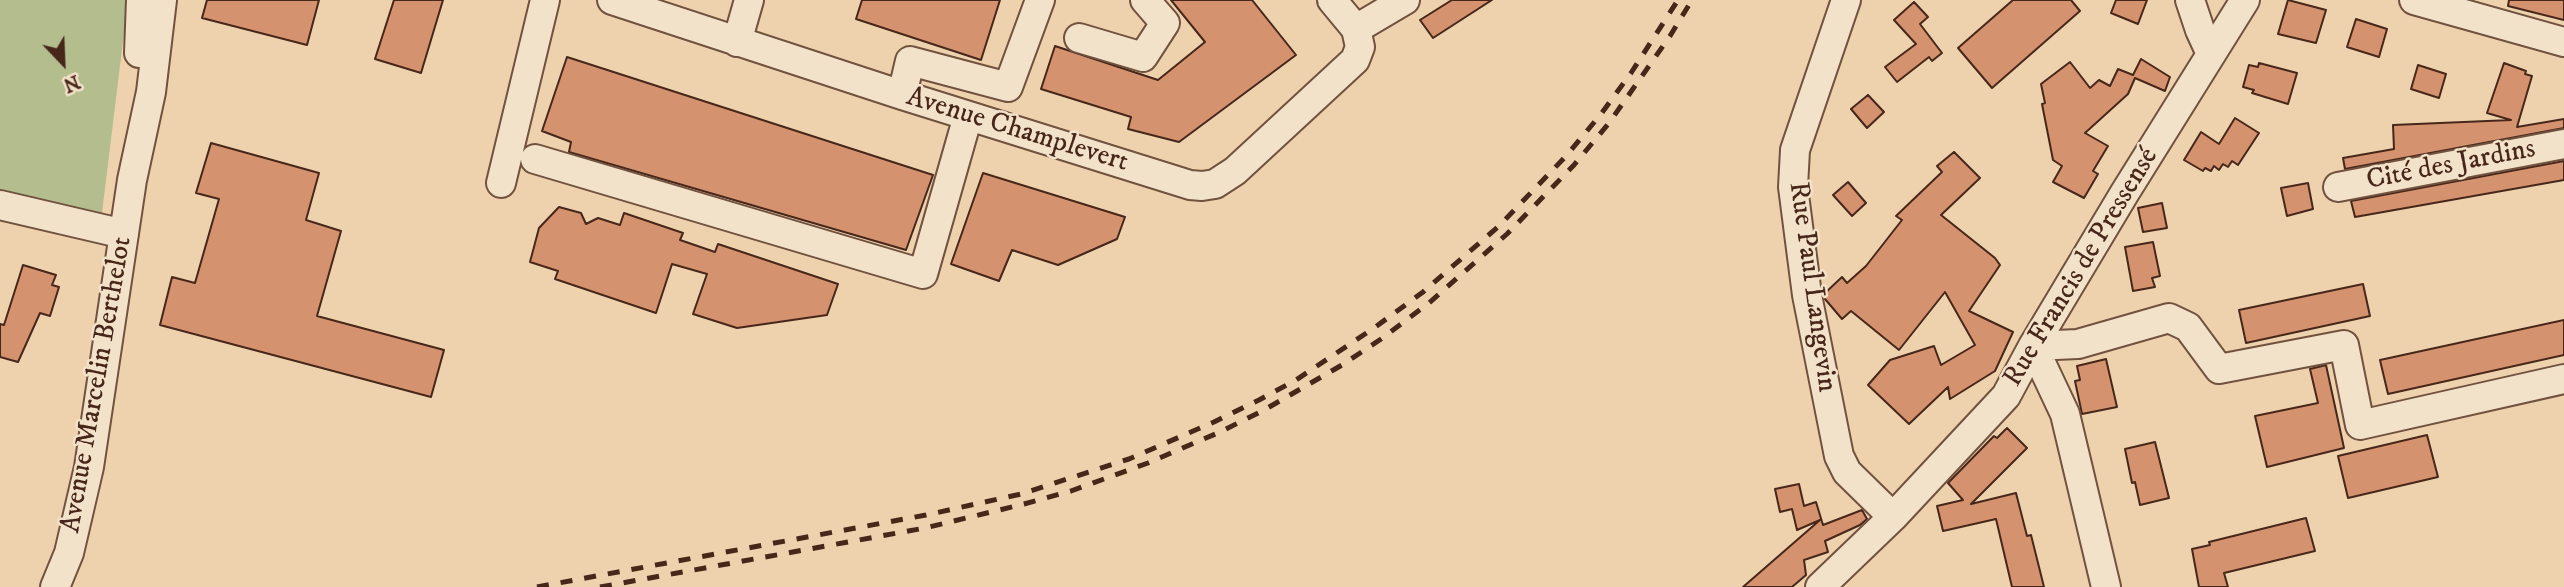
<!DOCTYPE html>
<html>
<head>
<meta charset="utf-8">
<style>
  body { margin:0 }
  #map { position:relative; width:2564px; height:587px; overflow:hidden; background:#edd2ad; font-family:"IM FELL DW Pica",serif }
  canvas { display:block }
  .north { position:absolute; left:28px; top:28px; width:70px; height:70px; -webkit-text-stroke:5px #f3e2ca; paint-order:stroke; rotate:157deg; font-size:19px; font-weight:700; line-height:28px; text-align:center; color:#47271a }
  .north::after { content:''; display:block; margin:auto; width:24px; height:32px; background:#47271a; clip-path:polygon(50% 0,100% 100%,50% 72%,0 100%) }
</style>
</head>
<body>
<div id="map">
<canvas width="2564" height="587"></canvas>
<div class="north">N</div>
</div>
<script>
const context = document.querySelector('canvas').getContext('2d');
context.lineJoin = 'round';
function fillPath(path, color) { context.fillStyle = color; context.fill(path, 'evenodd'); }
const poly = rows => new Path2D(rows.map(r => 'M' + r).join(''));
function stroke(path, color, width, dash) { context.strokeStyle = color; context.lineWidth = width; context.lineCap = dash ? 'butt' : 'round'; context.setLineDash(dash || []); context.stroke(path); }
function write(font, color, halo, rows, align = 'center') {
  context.font = font + ' "IM FELL DW Pica",serif'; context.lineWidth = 5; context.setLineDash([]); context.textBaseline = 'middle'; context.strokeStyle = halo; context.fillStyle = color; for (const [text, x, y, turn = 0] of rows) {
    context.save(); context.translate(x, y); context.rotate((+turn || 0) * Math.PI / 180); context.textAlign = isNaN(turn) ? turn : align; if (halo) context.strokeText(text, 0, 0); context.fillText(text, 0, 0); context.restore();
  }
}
const green = poly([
  [0,0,128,0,101,221,0,199]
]);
const building = poly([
  [207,0,319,0,307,45,202,18,207,0],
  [394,0,443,0,421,73,375,59,394,0],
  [862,0,1000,0,981,60,856,19,862,0],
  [1171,0,1252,0,1296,55,1179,142,1128,129,1131,117,1041,89,1055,46,1158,80,1205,42,1171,0],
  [1452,0,1492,0,1433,38,1420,20,1452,0],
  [2013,0,2071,0,2080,11,1992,88,1958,48,2013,0],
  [2116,0,2147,0,2138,24,2111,13,2116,0],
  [2288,0,2326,10,2316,43,2278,34,2288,0],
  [2509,0,2564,0,2564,20,2508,6,2509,0],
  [1914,2,1928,17,1920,24,1942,53,1932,61,1929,57,1897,82,1885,67,1916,44,1894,20,1914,2],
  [2356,19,2387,29,2379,57,2347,47,2356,19],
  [567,57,933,175,906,250,569,152,571,142,542,131,567,57],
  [2141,59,2170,77,2165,91,2135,78,2128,94,2085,133,2108,146,2093,171,2098,174,2084,198,2053,182,2062,166,2053,160,2042,104,2045,103,2041,84,2070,62,2090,88,2099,80,2110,86,2118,69,2133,75,2141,59],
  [2259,63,2297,73,2288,104,2252,93,2254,90,2243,87,2249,65,2258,67,2259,63],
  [2504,63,2526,71,2525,74,2532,76,2517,127,2564,119,2564,128,2345,169,2343,158,2394,149,2393,125,2511,120,2487,113,2504,63],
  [2418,65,2446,74,2439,98,2411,89,2418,65],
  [1868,95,1884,112,1867,128,1851,109,1868,95],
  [2235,118,2259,133,2238,165,2232,161,2228,167,2223,164,2219,170,2214,166,2211,171,2205,168,2203,171,2184,160,2201,132,2219,144,2235,118],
  [211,143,319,173,306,220,341,231,317,316,444,350,431,397,160,325,172,277,195,283,219,199,196,193,211,143],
  [1954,152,1980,178,1941,215,1995,258,2000,265,1969,311,2013,332,1995,371,1950,399,1948,387,1909,424,1868,385,1890,360,1934,346,1941,365,1975,345,1945,292,1899,350,1851,311,1842,319,1825,299,1824,294,1842,277,1847,283,1866,266,1902,220,1896,216,1942,172,1937,166,1954,152],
  [2564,161,2564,180,2355,217,2351,201,2564,161],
  [983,173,1125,217,1117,239,1058,265,1012,250,999,281,951,264,983,173],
  [1848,182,1866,203,1852,216,1833,195,1848,182],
  [2308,183,2313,209,2287,216,2281,188,2308,183],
  [2162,203,2167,228,2143,232,2138,208,2162,203],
  [559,207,581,213,586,224,598,218,620,225,624,213,683,233,680,240,715,252,718,244,838,284,827,315,737,328,693,314,707,274,672,264,656,313,555,279,558,271,530,262,539,228,559,207],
  [2153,242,2160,276,2152,278,2155,287,2133,291,2125,247,2153,242],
  [23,265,56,275,52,285,59,287,50,316,40,313,18,362,0,357,0,324,4,325,23,265],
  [2363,284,2370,316,2246,343,2239,310,2363,284],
  [2564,320,2564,355,2388,394,2380,360,2564,320],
  [2106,359,2117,407,2082,414,2075,381,2080,380,2077,366,2106,359],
  [2326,365,2344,448,2267,467,2255,416,2318,403,2310,369,2326,365],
  [2007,428,2027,448,1971,504,2016,493,2027,536,2031,535,2044,587,2012,587,1996,519,1943,531,1937,506,1963,500,1948,483,1994,436,1997,438,2007,428],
  [2427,435,2438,477,2348,498,2338,456,2427,435],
  [2155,442,2169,498,2140,505,2135,482,2132,483,2125,449,2155,442],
  [1799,484,1804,506,1816,502,1823,525,1862,510,1867,519,1860,525,1825,541,1828,552,1804,560,1806,575,1792,587,1743,587,1820,520,1797,530,1792,509,1780,512,1775,489,1799,484],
  [2306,518,2315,551,2224,573,2228,587,2199,587,2192,549,2210,545,2209,542,2306,518]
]);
const minor = poly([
  [612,0,902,95,1190,185,1202,186,1215,184,1235,171,1355,60,1360,47,1356,29,1332,0],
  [1846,0,1795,150,1793,187,1807,295,1839,456,1847,472,1893,517],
  [2190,0,2200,30,2211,54],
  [2414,0,2564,42],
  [1356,29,1405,0],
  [1079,38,1143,57,1165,23,1145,0],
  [737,42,749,0],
  [139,53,141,0],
  [902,95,910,61,1008,87,1040,0],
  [535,159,923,274,968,116],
  [501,183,545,0],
  [2338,187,2564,144],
  [0,205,124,234],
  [2033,346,2078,344,2169,318,2188,327,2219,369,2344,345,2360,425,2564,379],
  [2033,346,2065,414,2106,587],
  [55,587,69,553,89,467,132,180,151,92,162,0],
  [1820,587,1893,517,2006,396,2033,346,2124,194,2245,0]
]);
const rail = poly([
  [537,587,926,515,1021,494,1129,459,1214,422,1259,400,1296,380,1374,328,1423,292,1499,226,1567,155,1601,114,1631,73,1678,0],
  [600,587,925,528,1024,504,1071,491,1148,463,1220,432,1264,410,1342,365,1381,339,1429,303,1507,234,1574,165,1609,123,1670,36,1692,0]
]);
const streetNames = [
  ["Avenue Champlevert",1017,131,17],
  ["Cité des Jardins",2451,166,-11],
  ["Rue Francis de Pressensé",2082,268,-59],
  ["Rue Paul Langevin",1811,287,82],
  ["Avenue Marcelin Berthelot",98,385,-80]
];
fillPath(green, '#b4bd8d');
fillPath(building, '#d5926f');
stroke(building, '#47271a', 2);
stroke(minor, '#70523f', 32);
stroke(minor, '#f3e2ca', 28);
stroke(rail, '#47271a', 5, [12, 12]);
write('28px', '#47271a', '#f3e2ca', streetNames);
</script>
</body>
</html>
